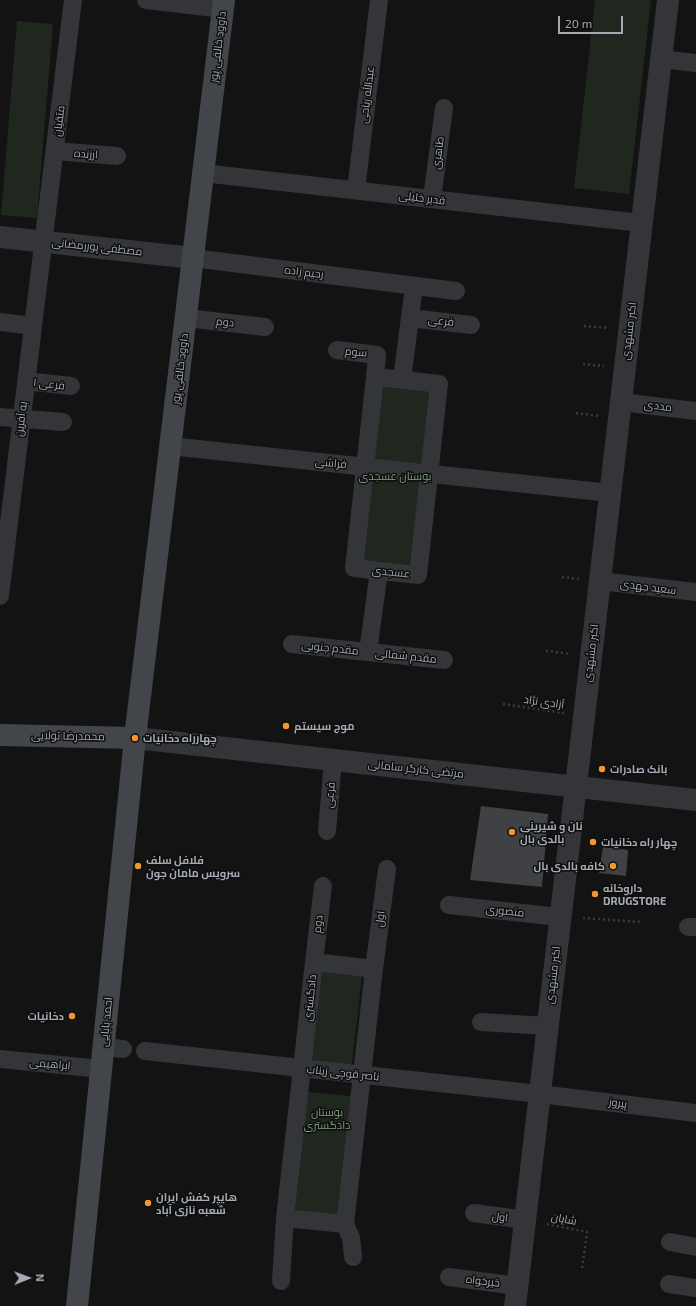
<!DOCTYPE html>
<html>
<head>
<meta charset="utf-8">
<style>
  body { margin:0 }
  #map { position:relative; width:696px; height:1306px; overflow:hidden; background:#131314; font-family:"Exo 2",sans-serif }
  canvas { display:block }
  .north { position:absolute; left:8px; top:1258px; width:40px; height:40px; -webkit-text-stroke:3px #0e0e0f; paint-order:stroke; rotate:89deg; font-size:11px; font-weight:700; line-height:16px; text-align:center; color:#a4abb5 }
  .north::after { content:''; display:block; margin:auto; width:14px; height:18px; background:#a4abb5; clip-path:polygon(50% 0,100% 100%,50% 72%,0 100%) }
  .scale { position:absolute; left:558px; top:16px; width:65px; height:18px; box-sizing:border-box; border:2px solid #a4abb5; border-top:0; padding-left:5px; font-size:12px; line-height:14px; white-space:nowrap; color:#a4abb5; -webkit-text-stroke:3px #0e0e0f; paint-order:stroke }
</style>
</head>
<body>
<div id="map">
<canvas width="696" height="1306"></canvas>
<div class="north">N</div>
<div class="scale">20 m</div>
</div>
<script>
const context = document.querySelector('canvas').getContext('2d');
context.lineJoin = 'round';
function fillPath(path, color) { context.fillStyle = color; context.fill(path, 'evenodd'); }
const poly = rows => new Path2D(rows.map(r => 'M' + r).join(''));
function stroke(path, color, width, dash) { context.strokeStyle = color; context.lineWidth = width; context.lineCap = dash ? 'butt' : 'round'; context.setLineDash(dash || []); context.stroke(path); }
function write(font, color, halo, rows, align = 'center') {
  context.font = font + ' "Exo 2",Cairo,sans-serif'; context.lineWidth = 3; context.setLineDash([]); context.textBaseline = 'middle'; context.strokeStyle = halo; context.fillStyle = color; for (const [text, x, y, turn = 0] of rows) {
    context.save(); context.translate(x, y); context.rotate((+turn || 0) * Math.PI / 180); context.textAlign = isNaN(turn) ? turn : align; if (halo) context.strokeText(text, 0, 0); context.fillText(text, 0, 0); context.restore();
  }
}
const green = poly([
  [595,0,651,0,629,194,574,188],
  [17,21,53,24,37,218,1,215],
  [380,387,429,392,411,565,362,560],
  [322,972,362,977,350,1080,309,1075],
  [308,1092,351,1096,337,1215,295,1210]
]);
const building = poly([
  [481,806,548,814,542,887,470,880],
  [603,847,628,850,626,876,599,873]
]);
const path = poly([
  [584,326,609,328],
  [583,364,604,366],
  [576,413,599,416],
  [562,577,579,579],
  [546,651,571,654],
  [503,704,564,713],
  [583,918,640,922],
  [547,1224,587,1232,582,1269]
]);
const minor = poly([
  [146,0,223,9],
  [661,59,696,63],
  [55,151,117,156],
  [203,173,641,223],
  [356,190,379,0],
  [432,199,444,108],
  [193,258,456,291],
  [186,318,265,327],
  [410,318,471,325],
  [0,322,33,326],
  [337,350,377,355,375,377],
  [375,377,439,384,418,575,354,568,375,377],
  [402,380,414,286],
  [26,381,71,386],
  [621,402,696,411],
  [0,417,63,422],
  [170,446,610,493],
  [600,581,696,592],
  [0,596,73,0],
  [292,644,444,660],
  [368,652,379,571],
  [327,831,333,760],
  [449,905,560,917],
  [688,927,696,927],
  [314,962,374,969,345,1224,285,1218,314,962],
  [314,962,323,886],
  [374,969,387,869],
  [481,1022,547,1026],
  [104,1047,123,1049],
  [145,1051,540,1094,696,1113],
  [0,1059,101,1069],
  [474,1213,525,1220],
  [345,1224,351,1238,353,1257],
  [670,1242,696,1247],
  [449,1277,517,1286],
  [281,1281,285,1218],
  [669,1284,696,1288]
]);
const tertiary = poly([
  [0,237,193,258],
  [135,738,696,800],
  [515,1306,668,0]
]);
const secondary = poly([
  [0,735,135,738],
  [77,1306,135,738,224,0]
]);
const markers = [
  [286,726,4,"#f3962c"],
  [135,738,4,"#f3962c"],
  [602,769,4,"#f3962c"],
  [512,832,4,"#f3962c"],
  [593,842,4,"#f3962c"],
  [138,866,4,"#f3962c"],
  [613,866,4,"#f3962c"],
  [595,894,4,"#f3962c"],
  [72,1016,4,"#f3962c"],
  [148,1203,4,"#f3962c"]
];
const streetNames = [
  ["داوود خالقی پور",218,47,-83],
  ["عبدالله ریاحی",367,95,-83],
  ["متقیان",59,121,-83],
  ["طاهری",438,153,-83],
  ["ارزنده",86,154,4],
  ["قدیر خلیلی",422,198,7],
  ["مصطفی پوررمضانی",97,247,6],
  ["رحیم زاده",304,272,7],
  ["فرعی",441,321,6],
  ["دوم",225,322,6],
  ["اکبر مشهدی",629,331,-83],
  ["سوم",356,352,6],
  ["داوود خالقی پور",180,369,-83],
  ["فرعی ۱",49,384,7],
  ["مددی",658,406,7],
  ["به آفرین",21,419,-83],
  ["فراشی",331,463,6],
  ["عسجدی",391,572,6],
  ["سعید جهدی",648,587,7],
  ["مقدم جنوبی",330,648,6],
  ["اکبر مشهدی",591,653,-83],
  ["مقدم شمالی",406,656,6],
  ["آزادی نژاد",544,702,8],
  ["محمدرضا تولایی",68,736,1],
  ["مرتضی کارگر سامانی",416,769,6],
  ["فرعی",330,795,-85],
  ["منصوری",505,911,6],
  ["اول",380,919,-83],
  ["دوم",318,924,-83],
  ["اکبر مشهدی",553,975,-83],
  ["دادگستری",310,998,-84],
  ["احمد بابایی",106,1022,-84],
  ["ابراهیمی",50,1064,5],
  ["ناصر قوچی زیناب",343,1073,6],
  ["پیروز",618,1103,7],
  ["اول",500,1217,8],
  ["شایان",564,1219,11],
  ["خیرخواه",483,1281,7]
];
const parkNames = [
  ["بوستان عسجدی",395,476],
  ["بوستان",327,1112],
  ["دادگستری",327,1125]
];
const poiNames = [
  ["موج سیستم",294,726],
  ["چهارراه دخانیات",143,738],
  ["بانک صادرات",610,769],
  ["نان و شیرینی",520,826],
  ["بالدی بال",520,839],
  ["چهار راه دخانیات",601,842],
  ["فلافل سلف",146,860],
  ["سرویس مامان جون",146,873],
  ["کافه بالدی بال",605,866,"right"],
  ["داروخانه",603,888],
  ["DRUGSTORE",603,901],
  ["دخانیات",64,1016,"right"],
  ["هایپر کفش ایران",156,1197],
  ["شعبه نازی آباد",156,1210]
];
fillPath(green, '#1f271f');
fillPath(building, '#3f4144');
stroke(path, '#3a3c40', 2.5, [2, 3]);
stroke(minor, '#343539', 18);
stroke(tertiary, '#343539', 22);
stroke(secondary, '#424549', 22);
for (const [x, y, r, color] of markers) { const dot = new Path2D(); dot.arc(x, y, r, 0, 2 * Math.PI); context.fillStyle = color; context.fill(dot); stroke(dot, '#0e0e0f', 1.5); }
write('11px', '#a4abb5', '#0e0e0f', streetNames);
write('11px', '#7da07b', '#0e0e0f', parkNames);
write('bold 11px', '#a4abb5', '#0e0e0f', poiNames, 'left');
</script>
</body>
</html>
